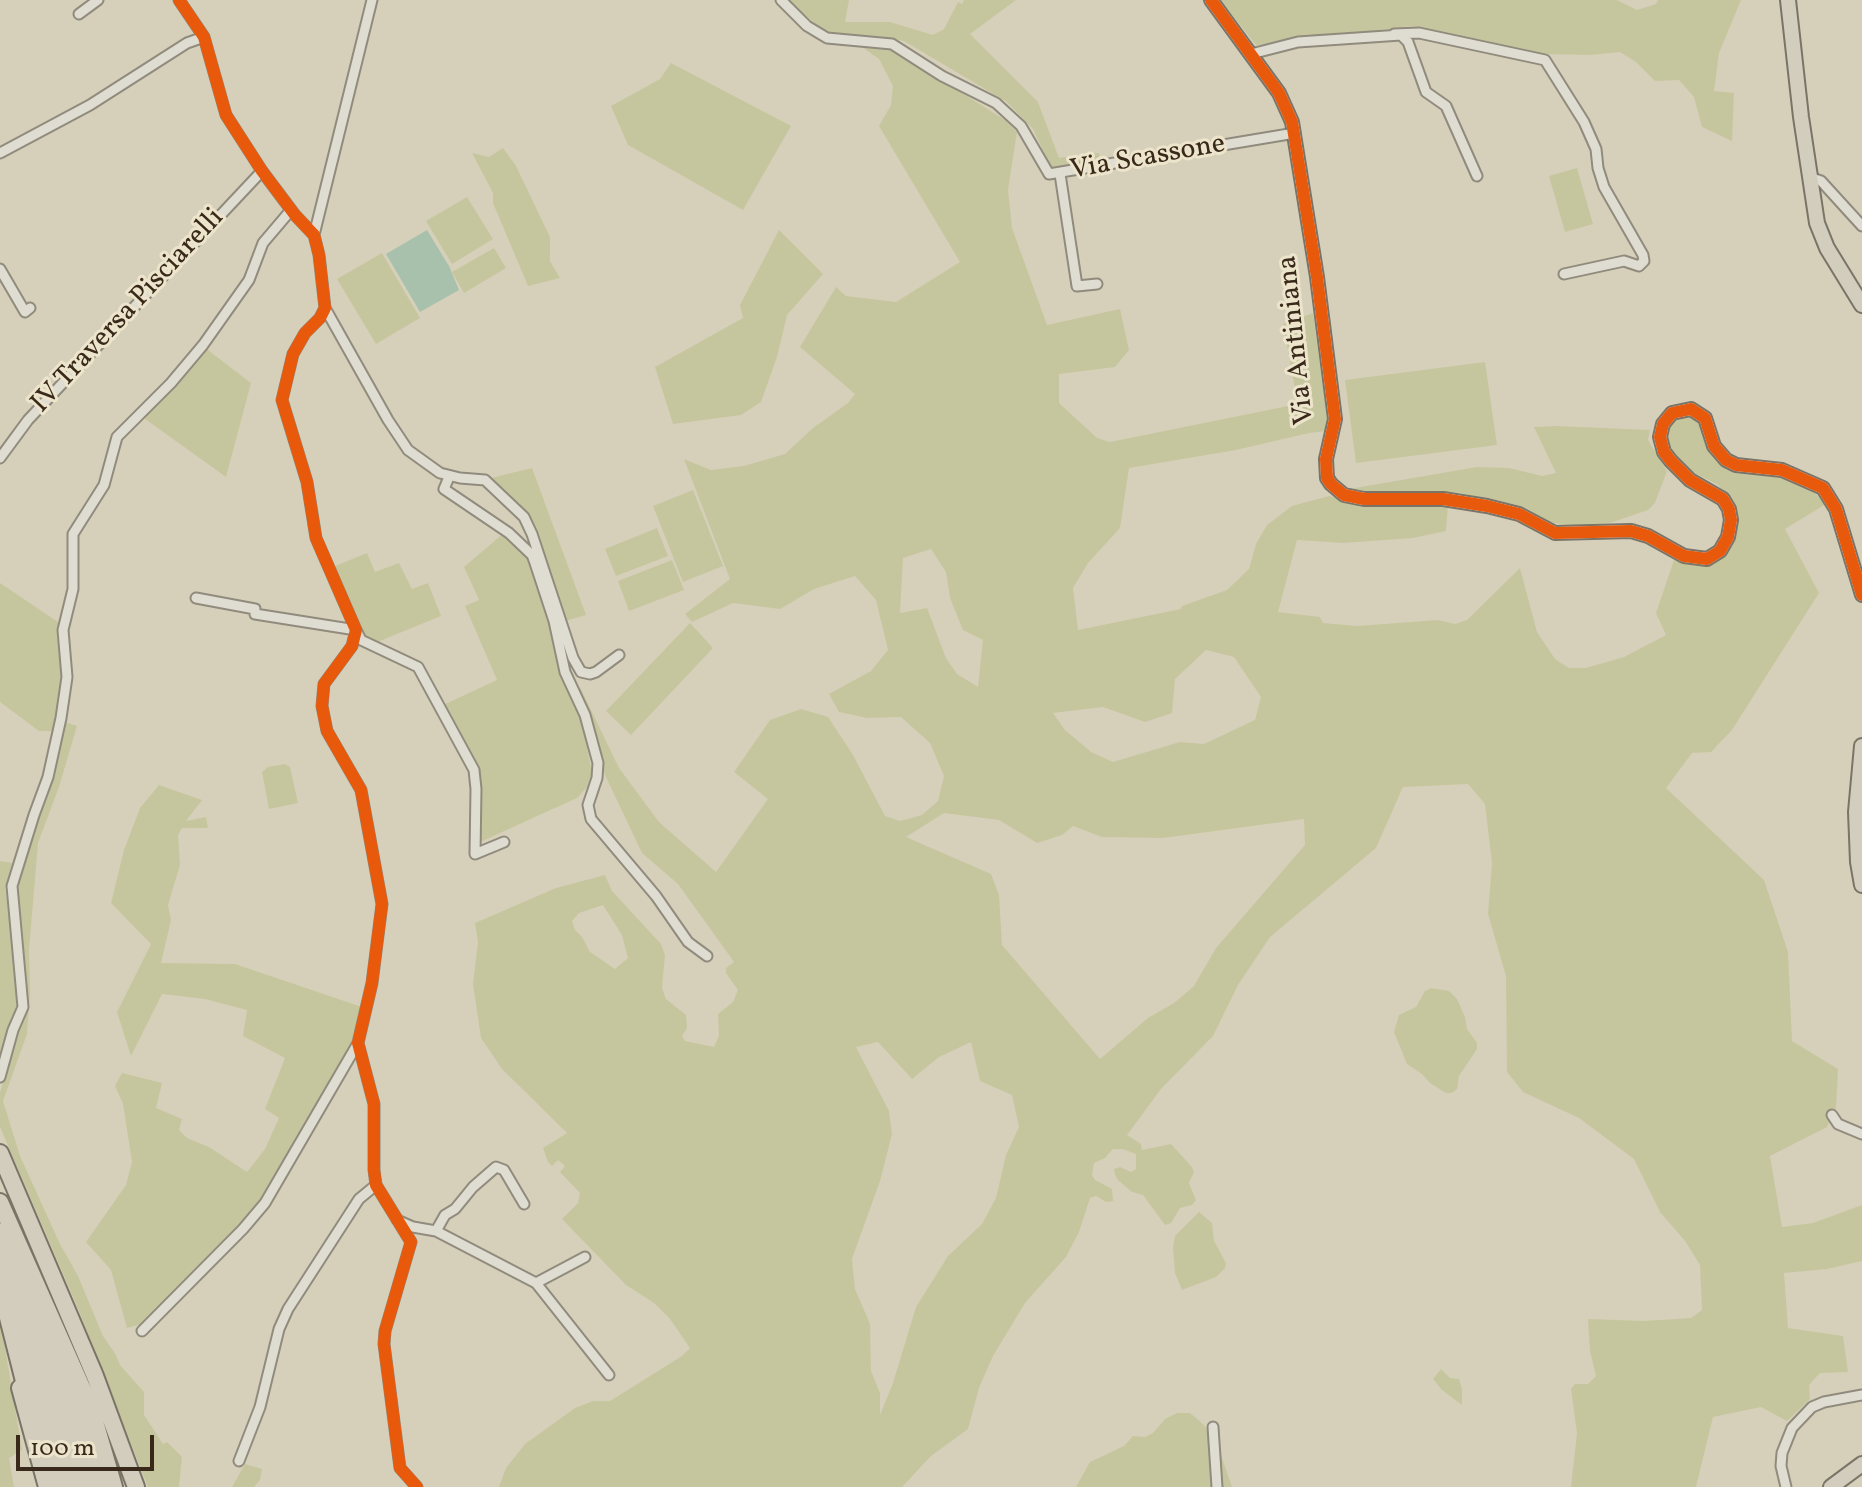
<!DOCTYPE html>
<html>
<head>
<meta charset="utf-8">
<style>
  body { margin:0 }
  #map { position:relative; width:1862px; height:1487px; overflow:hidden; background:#d6d0ba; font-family:Vollkorn,serif }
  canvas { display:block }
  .scale { position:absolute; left:16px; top:1435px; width:138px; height:36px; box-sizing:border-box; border:4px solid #39291a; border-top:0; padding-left:10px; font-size:24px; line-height:28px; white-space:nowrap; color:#39291a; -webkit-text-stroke:6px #ece5cb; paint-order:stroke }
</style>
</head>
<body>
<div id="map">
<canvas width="1862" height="1487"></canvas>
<div class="scale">100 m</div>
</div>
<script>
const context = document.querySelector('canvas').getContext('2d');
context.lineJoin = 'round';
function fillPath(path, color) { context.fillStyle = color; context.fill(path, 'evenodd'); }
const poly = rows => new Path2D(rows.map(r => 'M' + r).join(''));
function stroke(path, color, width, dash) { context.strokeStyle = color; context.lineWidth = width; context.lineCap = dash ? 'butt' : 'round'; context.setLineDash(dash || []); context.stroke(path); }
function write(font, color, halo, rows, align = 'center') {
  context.font = font + ' Vollkorn,serif'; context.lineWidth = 6; context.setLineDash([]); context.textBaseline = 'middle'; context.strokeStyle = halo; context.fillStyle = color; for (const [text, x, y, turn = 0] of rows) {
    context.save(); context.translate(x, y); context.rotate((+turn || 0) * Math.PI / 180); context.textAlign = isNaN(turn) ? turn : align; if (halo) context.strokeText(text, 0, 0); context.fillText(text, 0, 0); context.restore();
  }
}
const green = poly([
  [788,0,849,0,845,22,890,22,933,35,944,29,958,2,962,4,964,0,1016,0,970,34,1038,102,1059,158,1099,153,1100,159,1054,168,1049,164,1033,129,1007,102,904,41,878,36,842,36,822,30],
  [1220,0,1617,0,1637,10,1656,4,1658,0,1741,0,1719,53,1714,91,1734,93,1732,141,1702,127,1694,97,1679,80,1655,81,1636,62,1620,52,1590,55,1543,54,1412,26,1256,45],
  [858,44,875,44,898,53,1005,120,1017,132,1008,190,1012,228,1047,325,1120,309,1129,350,1115,367,1059,374,1059,403,1097,438,1110,442,1298,404,1283,324,1313,313,1327,416,1326,431,1309,433,1236,450,1129,468,1120,528,1088,563,1073,588,1078,630,1181,609,1182,606,1227,590,1249,569,1256,544,1267,525,1292,506,1329,496,1344,499,1448,504,1446,531,1413,538,1343,543,1297,540,1278,612,1320,617,1323,623,1357,626,1438,620,1455,624,1467,620,1520,568,1537,632,1555,659,1569,668,1586,668,1624,657,1666,635,1656,613,1674,560,1697,565,1713,561,1725,554,1735,535,1737,513,1730,499,1718,485,1689,470,1674,455,1667,437,1668,426,1679,416,1692,416,1704,427,1719,461,1737,471,1775,473,1807,485,1826,504,1785,529,1819,593,1732,730,1711,752,1692,753,1666,788,1764,880,1788,952,1792,1041,1838,1069,1836,1108,1827,1127,1770,1156,1782,1227,1813,1223,1862,1205,1862,1261,1827,1269,1784,1273,1788,1328,1843,1336,1848,1372,1820,1373,1809,1385,1810,1399,1787,1421,1761,1407,1713,1417,1696,1487,1571,1487,1577,1433,1571,1389,1575,1384,1588,1384,1596,1376,1590,1351,1588,1319,1644,1321,1691,1318,1702,1310,1700,1265,1685,1241,1660,1212,1634,1159,1579,1118,1523,1092,1507,1072,1506,976,1488,914,1492,863,1485,804,1468,784,1403,787,1376,848,1270,937,1238,985,1213,1036,1161,1089,1127,1135,1141,1144,1142,1150,1171,1144,1192,1167,1194,1172,1189,1183,1196,1200,1192,1205,1180,1208,1171,1223,1165,1225,1143,1195,1132,1192,1118,1180,1115,1175,1114,1169,1120,1167,1131,1172,1136,1169,1136,1154,1122,1149,1113,1149,1105,1158,1094,1163,1092,1175,1095,1180,1112,1189,1113,1201,1106,1202,1096,1196,1090,1198,1079,1232,1066,1257,1025,1303,993,1356,979,1388,968,1429,931,1456,902,1487,499,1487,506,1468,525,1444,575,1408,593,1401,610,1401,682,1356,690,1348,670,1319,654,1303,626,1285,562,1219,578,1203,580,1193,560,1172,565,1166,558,1160,552,1166,548,1162,543,1148,567,1133,502,1069,481,1038,473,984,478,942,475,923,556,888,605,875,612,891,661,944,665,955,662,988,666,999,686,1015,687,1028,682,1036,685,1041,714,1047,719,1036,718,1014,733,1002,738,990,726,973,726,968,734,962,678,884,642,853,605,775,575,689,580,687,619,768,659,822,716,872,768,799,734,772,770,720,801,709,828,717,853,755,885,816,900,821,922,815,938,801,944,776,930,743,901,717,867,718,839,712,829,694,871,671,888,650,876,600,855,576,814,589,780,609,733,603,692,622,685,614,730,579,684,459,711,470,744,466,785,454,813,428,848,403,855,394,800,347,836,287,846,296,896,302,960,262,879,126,891,105,893,86,879,59],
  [931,549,946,572,950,598,963,630,983,640,978,687,957,674,946,658,927,608,900,613,903,558],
  [1206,650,1234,657,1261,697,1255,720,1204,744,1180,742,1113,762,1091,752,1065,730,1053,713,1103,707,1145,722,1172,713,1175,679],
  [944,813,999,820,1037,843,1062,835,1073,826,1102,837,1163,838,1304,819,1305,845,1216,948,1194,986,1174,1003,1148,1018,1100,1059,1002,945,999,895,991,874,906,837],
  [603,905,622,935,628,958,615,969,590,952,582,937,575,930,572,921,579,913],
  [878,1042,912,1079,939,1057,971,1042,980,1081,1012,1095,1019,1127,1006,1155,996,1198,982,1224,948,1256,916,1307,893,1383,880,1415,880,1393,871,1371,870,1324,855,1289,852,1259,880,1181,892,1134,889,1111,856,1047],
  [671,63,791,126,743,210,628,145,611,106,660,79],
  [503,148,516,166,550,237,550,261,560,278,528,286,493,203,493,193,472,153,489,157],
  [1577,168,1593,224,1565,232,1549,176],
  [467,197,493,239,452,264,426,221],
  [779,230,823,274,787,315,777,357,761,402,741,415,673,424,655,367,743,318,740,305],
  [494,248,506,268,464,293,452,272],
  [382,253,420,318,376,344,337,279],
  [204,347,251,383,226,477,141,416],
  [1485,362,1497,445,1356,463,1345,380],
  [1556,426,1650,430,1648,440,1667,471,1655,503,1648,510,1610,523,1573,526,1549,522,1518,507,1460,493,1364,492,1349,489,1477,467,1509,468,1542,476,1556,473,1534,427],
  [532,468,586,615,565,621,524,513,491,478],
  [693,490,723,566,683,582,653,506],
  [657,528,668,556,616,576,605,549],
  [505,532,527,553,552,626,561,674,582,723,592,773,587,787,577,798,478,843,480,783,473,758,443,705,497,680,465,606,479,600,464,567],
  [367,553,375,572,399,563,412,589,428,583,441,616,375,643,365,637,333,567],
  [672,560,684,590,629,611,618,581],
  [0,583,58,622,62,682,52,731,39,731,0,702],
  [690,623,713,648,631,735,606,711],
  [65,722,77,726,59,787,38,843,29,950,30,993,27,1034,3,1101,20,1156,60,1244,78,1276,103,1336,116,1355,120,1365,144,1392,144,1415,163,1444,167,1442,182,1457,179,1487,148,1487,79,1311,0,1127,0,1093,26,1005,16,883,58,752],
  [285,764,290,767,298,803,269,809,262,772,268,767],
  [159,785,202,800,186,821,206,817,208,828,182,828,178,835,180,865,168,905,171,920,161,963,235,964,362,1007,356,1033,270,1189,242,1226,218,1252,182,1283,142,1324,127,1328,111,1270,86,1242,126,1185,132,1162,123,1104,115,1086,122,1073,162,1083,156,1108,182,1119,179,1130,187,1138,209,1147,247,1172,265,1149,279,1118,265,1109,285,1058,243,1036,247,1010,205,999,162,994,131,1056,117,1012,151,944,111,903,124,850,140,808],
  [0,861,12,863,5,888,19,993,18,1007,7,1029,0,1054],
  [1431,988,1449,991,1457,999,1465,1017,1467,1029,1477,1043,1477,1049,1459,1076,1457,1089,1452,1093,1446,1093,1430,1083,1422,1074,1407,1064,1394,1032,1399,1015,1416,1007,1425,991],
  [1199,1212,1212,1223,1214,1241,1226,1263,1225,1268,1216,1277,1182,1290,1175,1273,1173,1248,1175,1236],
  [0,1317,22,1450,9,1458,14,1487,0,1487],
  [1441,1369,1450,1378,1459,1379,1462,1389,1462,1405,1442,1390,1433,1379],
  [1177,1413,1190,1413,1204,1425,1221,1455,1232,1487,1076,1487,1090,1462,1124,1446,1133,1436,1145,1437,1153,1433,1165,1419],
  [245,1464,262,1469,260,1480,254,1487,232,1487]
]);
const water = poly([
  [427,230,449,266,459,290,420,312,386,254]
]);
const street = poly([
  [179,0,204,37,226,115,262,171,295,215,314,235,319,255,325,308,320,318,305,333,293,354,282,400,307,482,316,538,356,630,352,646,324,684,322,706,327,731,361,790,382,904,372,983,358,1043,374,1104,374,1170,376,1185,411,1242,385,1331,384,1344,400,1468,417,1487],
  [781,0,807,26,827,38,892,44,942,76,996,103,1021,126,1049,174,1295,133],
  [79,14,98,0],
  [1394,34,1419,33,1545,60,1584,122,1596,149,1598,168,1604,187,1643,255,1644,261,1639,266,1624,261,1564,274],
  [1251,54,1298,42,1401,35,1408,42,1426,92,1446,106,1477,176],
  [0,153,90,105,187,43,204,37],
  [1060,174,1077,286,1097,284],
  [1809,177,1821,181,1862,226],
  [314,235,372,0],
  [0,269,25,312,30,308],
  [325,308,388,420,408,450,440,473,460,478,485,480,524,517,532,534,573,658,581,672,590,674,596,672,619,655],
  [0,458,28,420,262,171],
  [449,477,444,489,509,533,532,555,535,563,554,621,565,672,585,715,598,763,597,778,588,805,591,819,656,896,688,942,707,956],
  [196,598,255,609,255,614,356,630,361,640,418,667,474,770,476,789,475,854,504,842],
  [0,1077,13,1030,23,1007,12,886,34,815,48,777,61,718,67,677,63,630,73,589,73,534,104,485,117,437,171,383,203,345,249,280,263,243,291,210],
  [1832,1115,1838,1124,1862,1134],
  [397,1220,413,1227,436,1231,536,1283,609,1375],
  [436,1231,445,1215,455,1209,473,1187,496,1167,504,1170,524,1204],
  [536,1283,585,1257],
  [142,1331,243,1229,265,1203,358,1043],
  [1213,1427,1217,1487],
  [239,1461,260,1407,279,1329,288,1309,359,1199,376,1185],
  [1786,1487,1781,1466,1782,1453,1792,1428,1812,1407,1824,1402,1862,1395]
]);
const secondary = poly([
  [1211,0,1279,93,1292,122,1317,277,1335,419,1326,459,1327,478,1331,484,1344,495,1364,499,1443,499,1487,506,1519,514,1555,533,1631,531,1648,536,1684,556,1707,559,1720,551,1728,537,1731,520,1729,509,1723,499,1690,480,1671,461,1664,452,1660,437,1663,424,1672,413,1691,409,1705,418,1714,446,1726,460,1736,465,1782,470,1823,488,1836,509,1862,595]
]);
const primary = poly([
  [1788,0,1801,117,1817,223,1827,248,1862,305],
  [1862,746,1856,812,1858,862,1862,885],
  [1831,1487,1862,1464]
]);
const highway = poly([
  [0,1153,95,1376,136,1487],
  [0,1202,91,1408,114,1487],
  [3,1231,49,1351],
  [0,1252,74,1487],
  [0,1286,28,1397],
  [51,1340,84,1427,102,1487],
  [40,1344,62,1403,87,1487],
  [31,1384,60,1487],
  [20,1388,47,1487]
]);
const cycleway = poly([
  [179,0,204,37,226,115,262,171,295,215,314,235,319,255,325,308,320,318,305,333,293,354,282,400,307,482,316,538,356,630,352,646,324,684,322,706,327,731,361,790,382,904,372,983,358,1043,374,1104,374,1170,376,1185,411,1242,385,1331,384,1344,400,1468,417,1487],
  [1211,0,1279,93,1292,122,1317,277,1335,419,1326,459,1327,478,1331,484,1344,495,1364,499,1443,499,1487,506,1519,514,1555,533,1631,531,1648,536,1684,556,1707,559,1720,551,1728,537,1731,520,1729,509,1723,499,1690,480,1671,461,1664,452,1660,437,1663,424,1672,413,1691,409,1705,418,1714,446,1726,460,1736,465,1782,470,1823,488,1836,509,1862,595]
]);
const streetNames = [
  ["Via Scassone",1148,159,-10],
  ["IV Traversa Pisciarelli",129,312,-47],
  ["Via Antiniana",1298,340,-96]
];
fillPath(green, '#c6c69e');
fillPath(water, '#a8c1ad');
stroke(street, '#908b7d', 13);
stroke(secondary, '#7a7468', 16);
stroke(primary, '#7a7468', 18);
stroke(highway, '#7a7468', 20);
stroke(street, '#dfddd2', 9);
stroke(secondary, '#dfddd2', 12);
stroke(primary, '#d3cdbd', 14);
stroke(highway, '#d3cdbd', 16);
stroke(cycleway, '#e8590c', 12);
write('28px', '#39291a', '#ece5cb', streetNames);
</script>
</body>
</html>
